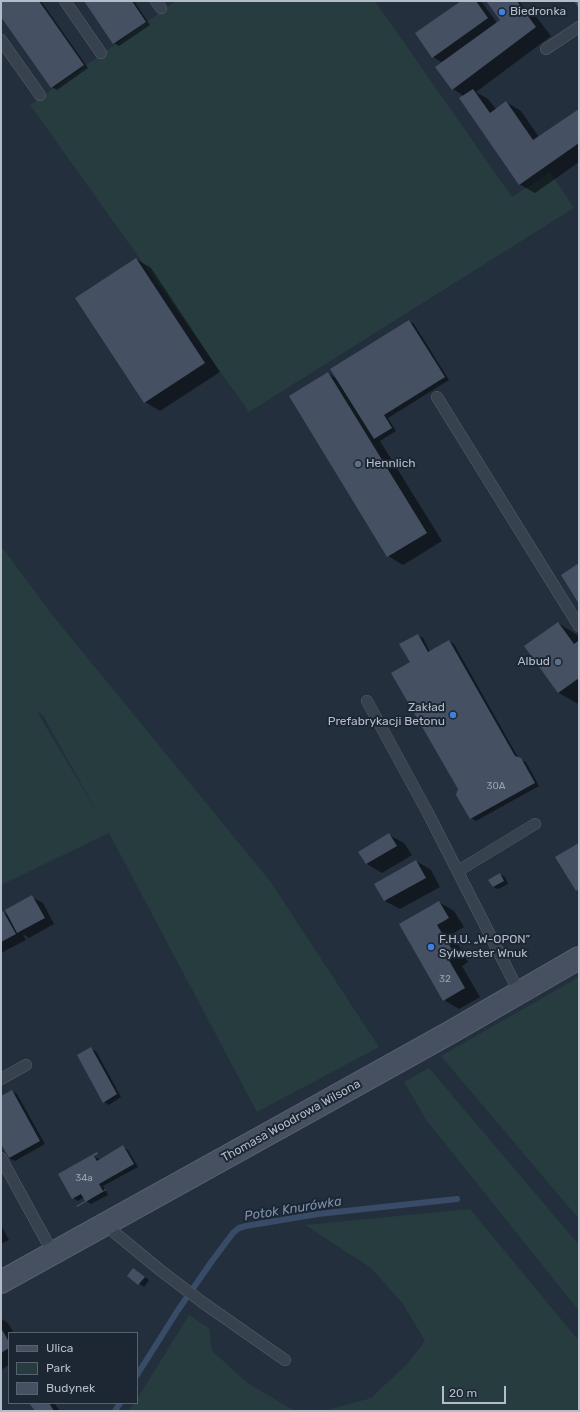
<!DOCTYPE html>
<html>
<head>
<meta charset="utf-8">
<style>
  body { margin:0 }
  #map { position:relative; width:580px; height:1412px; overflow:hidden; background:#242f3e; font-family:Rubik,sans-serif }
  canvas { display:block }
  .frame { position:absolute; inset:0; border:2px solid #b4bcc9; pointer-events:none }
  .legend { position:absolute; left:8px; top:1332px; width:130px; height:72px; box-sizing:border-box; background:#1d2633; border:1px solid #59626f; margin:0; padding:5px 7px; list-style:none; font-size:12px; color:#b4bcc9 }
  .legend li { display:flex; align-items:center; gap:8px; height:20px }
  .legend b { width:20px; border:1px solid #59626f }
  .scale { position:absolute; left:442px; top:1386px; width:64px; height:18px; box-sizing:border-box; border:2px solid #b4bcc9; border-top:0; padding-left:5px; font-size:12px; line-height:14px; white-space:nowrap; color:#b4bcc9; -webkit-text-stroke:3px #1d2633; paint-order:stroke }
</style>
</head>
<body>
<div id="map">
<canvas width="580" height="1412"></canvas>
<div class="frame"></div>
<ul class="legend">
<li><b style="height:5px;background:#465061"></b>Ulica</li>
<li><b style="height:11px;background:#263c3f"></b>Park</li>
<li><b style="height:11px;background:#455162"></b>Budynek</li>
</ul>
<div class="scale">20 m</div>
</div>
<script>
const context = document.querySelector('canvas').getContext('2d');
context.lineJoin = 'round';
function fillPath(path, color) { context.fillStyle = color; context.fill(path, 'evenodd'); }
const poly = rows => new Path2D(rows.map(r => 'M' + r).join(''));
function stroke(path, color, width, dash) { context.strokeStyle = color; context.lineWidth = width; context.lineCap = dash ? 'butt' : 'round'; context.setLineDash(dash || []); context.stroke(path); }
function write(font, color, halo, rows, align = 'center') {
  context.font = font + ' Rubik,sans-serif'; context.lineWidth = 4; context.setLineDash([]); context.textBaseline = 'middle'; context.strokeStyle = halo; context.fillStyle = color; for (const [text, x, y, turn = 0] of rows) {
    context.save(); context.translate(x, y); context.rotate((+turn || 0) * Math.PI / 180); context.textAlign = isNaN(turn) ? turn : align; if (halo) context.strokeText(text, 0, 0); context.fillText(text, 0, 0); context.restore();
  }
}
const green = poly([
  [176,1,375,1,512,197,550,172,574,208,249,412,30,105],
  [1,546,54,617,270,881,379,1047,257,1112,109,833,1,885],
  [36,710,44,717,98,814],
  [579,977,579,1219,441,1056],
  [429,1068,579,1245,579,1311,427,1121,404,1082],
  [470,1209,579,1341,579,1411,324,1411,371,1398,407,1364,425,1341,403,1304,371,1268,305,1225],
  [189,1315,209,1328,212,1351,249,1384,295,1411,129,1411,134,1403,137,1403,137,1399]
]);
const shadow = poly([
  [1,1,41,1,88,68,57,90,52,87,1,15],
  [85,1,134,1,150,25,119,46,114,43],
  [463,1,481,1,497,23,501,20,487,1,519,1,524,8,535,15,551,36,476,92,488,99,496,109,506,102,521,111,539,137,579,110,579,162,535,193,519,184,464,96,453,89,443,63,433,57],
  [136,259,151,268,220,372,160,411,145,402],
  [409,321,414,324,449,380,388,418,396,431,380,441,442,541,403,565,388,556,328,373,336,378],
  [558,623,579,636,578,704,559,693,526,647],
  [418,635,423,638,430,652,449,641,454,644,519,759,526,762,539,786,476,821,471,818,457,795,459,789,411,663],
  [389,835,404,843,412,855,382,873,367,864,359,852],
  [416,861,431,870,440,887,400,909,385,901],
  [500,874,505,877,508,884,498,889,493,887],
  [32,897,43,903,54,924,29,938,23,934,26,940,1,953,1,913,3,912,9,916],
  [439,902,454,911,464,927,452,934,468,962,462,966,480,997,459,1009,444,1000,400,924],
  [91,1049,96,1051,121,1097,109,1105,104,1102],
  [12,1091,17,1094,45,1144,15,1161,9,1158,1,1142,1,1097],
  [123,1147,128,1150,138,1167,103,1186,108,1195,91,1204,86,1201,84,1197,78,1201,73,1198,94,1156,100,1160],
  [1,1225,9,1240,1,1244],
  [133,1269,149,1280,144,1287,128,1276],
  [1,1319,8,1323,14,1333,9,1333,9,1365,1,1370],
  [30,1403,54,1403,60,1411,36,1411]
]);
const stream = poly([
  [137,1375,178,1310,212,1261,233,1233,239,1228,246,1226,318,1214,457,1199],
  [115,1411,120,1403]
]);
const building = poly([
  [1,1,39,1,84,65,51,88,1,17],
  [84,1,132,1,146,22,113,44],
  [461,1,476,1,488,18,432,58,415,33],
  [486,1,517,1,536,27,452,90,435,67,500,20],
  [574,1,579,1,579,6,578,7],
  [473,89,490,113,506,101,533,140,579,109,579,143,519,185,459,98],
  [136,258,205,363,144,403,75,298],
  [409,320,445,377,384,415,392,428,374,439,330,369],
  [328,372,427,533,387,557,289,396],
  [579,563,579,604,561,575],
  [558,622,574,644,578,641,579,643,579,678,558,693,524,646],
  [418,634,428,652,449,640,515,756,521,758,535,783,470,819,456,795,458,789,391,673,410,662,399,644],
  [389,833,397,846,366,864,358,852],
  [579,843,579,889,576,891,555,857],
  [416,860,426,878,384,901,374,884],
  [500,873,504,881,493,887,488,880],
  [32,895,45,918,17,933,5,910],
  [439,901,449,918,437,925,454,953,447,957,465,988,443,1001,399,924],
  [3,911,16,934,1,942,1,912],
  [91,1047,117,1094,103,1103,77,1055],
  [12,1090,40,1141,9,1158,1,1144,1,1096],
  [123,1145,134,1164,99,1184,103,1191,105,1189,106,1190,77,1207,76,1206,85,1201,81,1194,72,1199,58,1174,97,1152,98,1154,94,1156,97,1161],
  [133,1268,145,1277,138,1285,127,1276],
  [1,1328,9,1342,9,1348,1,1353],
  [29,1403,49,1403,54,1411,35,1411]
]);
const lane = poly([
  [65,1,101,53],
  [156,1,161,8],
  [1,40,40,95],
  [546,49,579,27],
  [437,397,579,626],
  [367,701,428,813,519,992],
  [458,871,535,824],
  [1,1079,26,1065],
  [1,1158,53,1253],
  [108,1223,115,1233,160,1270,202,1302,285,1360]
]);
const secondary = poly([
  [1,1282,293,1120,451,1032,579,958]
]);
const markers = [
  [502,12,4,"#3f7fe0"],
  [358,464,4,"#5c6f8a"],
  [558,662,4,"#5c6f8a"],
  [453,715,4,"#3f7fe0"],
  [431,947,4,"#3f7fe0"]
];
const numberNames = [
  ["30A",496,786],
  ["32",445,979],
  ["34a",84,1178]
];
const poiNames = [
  ["Biedronka",510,12],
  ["Hennlich",366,464],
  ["Albud",550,662,"right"],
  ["Zakład",445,708,"right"],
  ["Prefabrykacji Betonu",445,722,"right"],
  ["F.H.U. „W-OPON”",439,940],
  ["Sylwester Wnuk",439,954]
];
const streetNames = [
  ["Thomasa Woodrowa Wilsona",291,1121,-29]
];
const waterNames = [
  ["Potok Knurówka",293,1209,-9]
];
fillPath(green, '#263c3f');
fillPath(shadow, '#0007');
stroke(stream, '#394c67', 6);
fillPath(building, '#455162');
stroke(lane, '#565f6c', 12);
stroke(secondary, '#565f6c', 24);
stroke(lane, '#38414e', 11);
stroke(secondary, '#465061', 22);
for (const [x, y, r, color] of markers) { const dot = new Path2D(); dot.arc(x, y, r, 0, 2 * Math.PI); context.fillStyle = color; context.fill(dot); stroke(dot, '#1d2633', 1.5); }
write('10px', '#98a1af', null, numberNames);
write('12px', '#b4bcc9', '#1d2633', poiNames, 'left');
write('12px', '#b4bcc9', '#1d2633', streetNames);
write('italic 13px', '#7c92b1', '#1d2633', waterNames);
</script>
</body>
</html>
